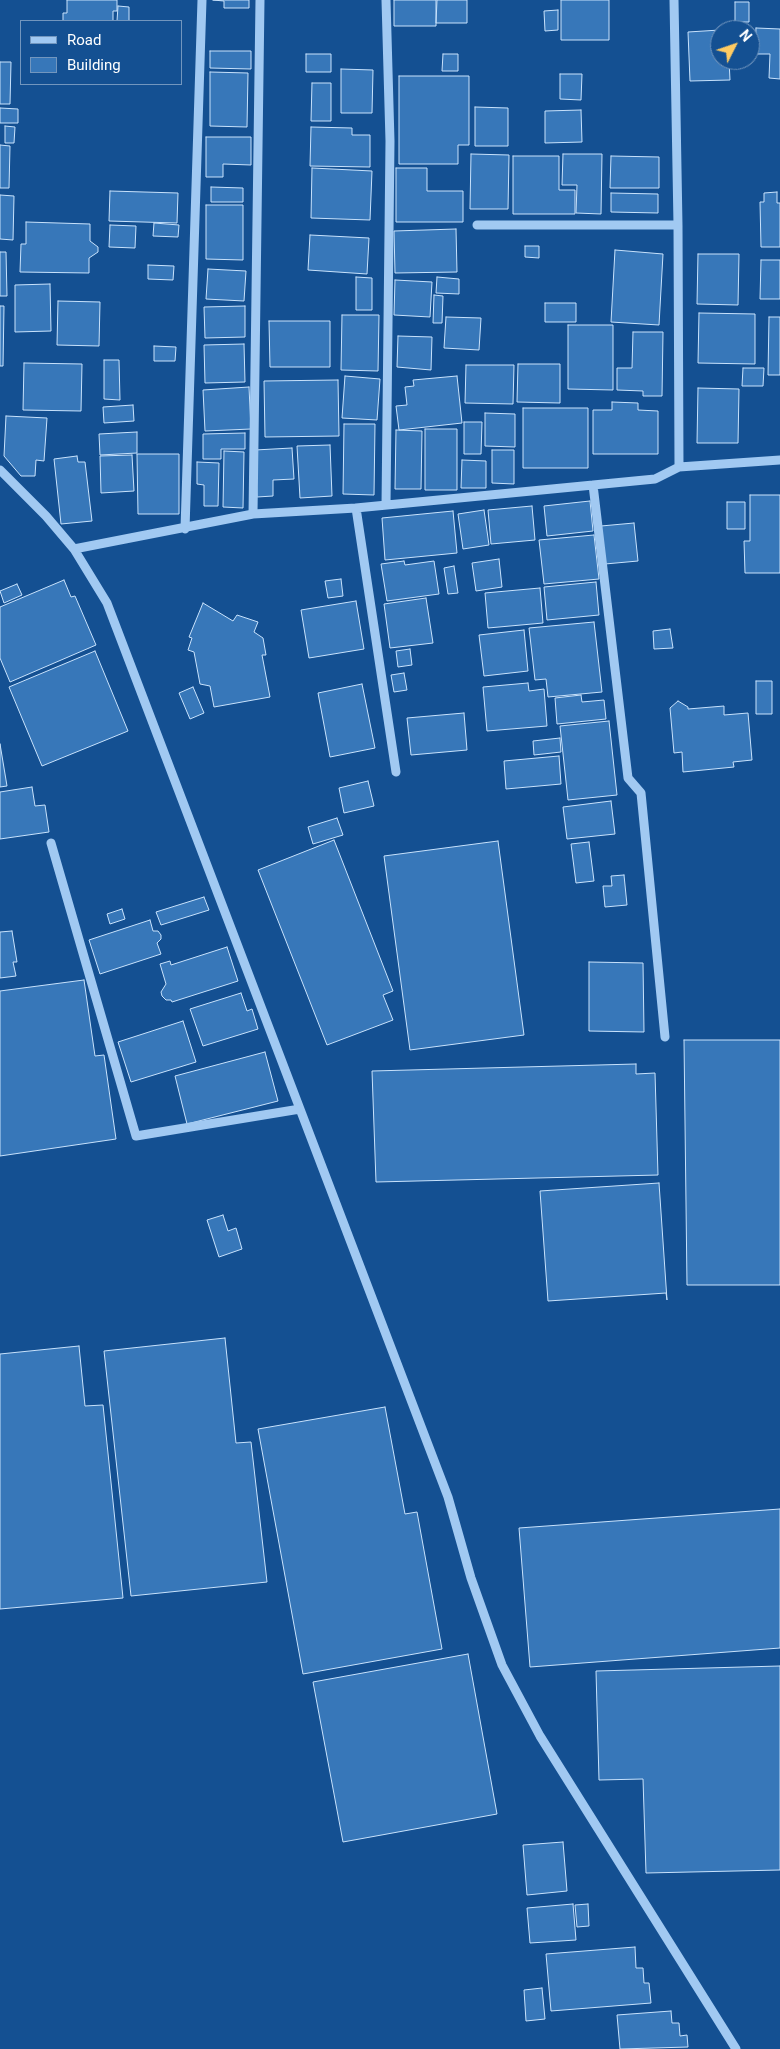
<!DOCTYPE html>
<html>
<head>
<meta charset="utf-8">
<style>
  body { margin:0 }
  #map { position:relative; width:780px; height:2049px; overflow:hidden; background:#145092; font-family:Roboto,sans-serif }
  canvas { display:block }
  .legend { position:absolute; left:20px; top:20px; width:162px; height:65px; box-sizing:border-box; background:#145092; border:1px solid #7296be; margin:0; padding:6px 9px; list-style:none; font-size:15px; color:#fff }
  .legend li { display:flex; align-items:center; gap:10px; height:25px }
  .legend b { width:25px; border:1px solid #7296be }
  .north { position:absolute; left:710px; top:20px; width:50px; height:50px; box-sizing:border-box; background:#145092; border:1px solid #7296be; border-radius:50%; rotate:49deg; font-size:14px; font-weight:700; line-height:20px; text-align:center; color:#fff }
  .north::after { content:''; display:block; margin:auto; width:18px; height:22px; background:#ffcb62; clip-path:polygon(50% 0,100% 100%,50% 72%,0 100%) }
</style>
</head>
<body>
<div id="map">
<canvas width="780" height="2049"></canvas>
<ul class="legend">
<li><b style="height:6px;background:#a1c9f2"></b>Road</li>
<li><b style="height:14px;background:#3777b9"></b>Building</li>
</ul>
<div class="north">N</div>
</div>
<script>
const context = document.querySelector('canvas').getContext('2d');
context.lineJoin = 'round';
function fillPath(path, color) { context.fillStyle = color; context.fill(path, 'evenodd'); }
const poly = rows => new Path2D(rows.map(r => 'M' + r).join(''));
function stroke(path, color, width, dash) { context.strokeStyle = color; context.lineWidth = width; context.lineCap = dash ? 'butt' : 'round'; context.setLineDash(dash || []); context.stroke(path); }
const building = poly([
  [67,0,117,0,117,11,113,11,113,21,63,21,63,13,67,13,67,0],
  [213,0,249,0,249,8,224,8,224,1,213,0],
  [394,0,436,0,436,26,394,26,394,0],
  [437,0,467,0,467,23,436,23,437,0],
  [561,0,609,0,609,40,561,40,561,0],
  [735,2,749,2,749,22,735,22,735,2],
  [118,6,129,7,129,21,117,21,118,6],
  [558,10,558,30,545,31,544,11,558,10],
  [756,28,780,29,780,79,769,78,770,54,755,54,756,28],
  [720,30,720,60,729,60,730,80,690,81,688,32,720,30],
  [210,51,251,51,251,69,210,68,210,51],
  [306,54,331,54,331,72,306,72,306,54],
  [443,54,458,54,458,71,442,71,443,54],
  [0,62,11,62,10,104,0,104,0,62],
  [341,69,373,70,372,113,341,113,341,69],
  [210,72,248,73,247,127,210,126,210,72],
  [560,74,582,74,581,100,560,99,560,74],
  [399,76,469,76,469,145,458,145,458,164,399,164,399,76],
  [312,83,331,83,331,121,311,121,312,83],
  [475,107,508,108,508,146,475,146,475,107],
  [0,108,18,109,18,123,0,123,0,108],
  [581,110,582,142,545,143,545,111,581,110],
  [5,126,15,127,14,143,5,143,5,126],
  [311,127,352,128,352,135,370,135,370,167,310,166,311,127],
  [206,137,251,137,251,165,223,164,223,177,206,177,206,137],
  [0,145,10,146,9,188,0,188,0,145],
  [471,154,509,155,508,209,470,209,471,154],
  [563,154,602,154,601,214,576,213,577,185,562,185,563,154],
  [513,156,559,156,559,190,575,190,575,214,513,214,513,156],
  [611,156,659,157,659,188,610,188,611,156],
  [312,168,372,171,370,220,311,218,312,168],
  [396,168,427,168,427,191,463,191,463,222,396,222,396,168],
  [211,187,243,188,243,202,211,202,211,187],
  [110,191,178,193,177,223,109,221,110,191],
  [777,192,777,203,780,203,780,247,761,247,760,202,764,202,764,193,777,192],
  [611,193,658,194,658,213,611,212,611,193],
  [0,195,14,196,13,240,0,239,0,195],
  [206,205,243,205,243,260,206,259,206,205],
  [26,222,90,224,90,241,98,247,98,252,89,258,89,273,20,272,21,244,26,244,26,222],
  [154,223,179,225,178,237,153,236,154,223],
  [110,225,136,226,135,248,109,247,110,225],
  [456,229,457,272,395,273,394,231,456,229],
  [310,235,369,238,367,274,308,270,310,235],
  [525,246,539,246,539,258,525,257,525,246],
  [615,250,663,254,659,325,611,322,615,250],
  [0,252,6,252,7,296,0,296,0,252],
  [698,254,739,254,738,305,697,304,698,254],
  [761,260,780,260,780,299,760,299,761,260],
  [148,265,174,266,173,280,148,279,148,265],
  [208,269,246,271,244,301,206,299,208,269],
  [356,277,372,278,372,310,356,310,356,277],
  [437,277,459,279,459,294,436,293,437,277],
  [395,280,432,282,430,317,394,315,395,280],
  [50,284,51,331,15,332,15,285,50,284],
  [434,295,443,296,442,323,433,323,434,295],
  [58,301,100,302,99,346,57,345,58,301],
  [545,303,576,303,576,322,545,322,545,303],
  [0,306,4,306,3,366,0,366,0,306],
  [245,306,245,337,205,338,204,307,245,306],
  [699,313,755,314,755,364,698,363,699,313],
  [342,315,379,315,378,371,341,370,342,315],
  [446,317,481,318,479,350,444,348,446,317],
  [769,317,780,317,780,375,768,375,769,317],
  [269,321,330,321,330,367,270,367,269,321],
  [568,325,613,325,613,390,568,389,568,325],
  [633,332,663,332,662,396,643,396,643,391,617,390,617,368,632,368,633,332],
  [398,336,432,337,431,370,397,367,398,336],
  [244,344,245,382,205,383,204,345,244,344],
  [154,346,176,347,175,361,154,361,154,346],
  [104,360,119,360,120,400,104,399,104,360],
  [24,363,82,364,81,411,23,410,24,363],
  [518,364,560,364,560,403,517,402,518,364],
  [466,365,514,365,513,404,465,403,466,365],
  [743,368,764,368,763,386,742,386,743,368],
  [345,376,380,379,377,420,342,418,345,376],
  [457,376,462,423,399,430,396,406,407,405,405,387,414,386,413,380,457,376],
  [338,380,339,436,265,437,264,381,338,380],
  [249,387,251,429,205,431,203,390,249,387],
  [698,388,739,389,738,443,697,443,698,388],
  [612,402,638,403,638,410,658,411,658,454,593,454,593,410,612,410,612,402],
  [133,405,134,421,104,423,103,407,133,405],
  [523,408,588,408,588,468,523,468,523,408],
  [485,413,515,414,515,447,485,446,485,413],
  [6,416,47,418,44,461,36,460,35,476,21,476,4,456,6,416],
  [464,422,482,422,481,454,464,454,464,422],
  [344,424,375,424,374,495,343,494,344,424],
  [425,429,457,429,457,490,425,490,425,429],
  [396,430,422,431,421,489,395,489,396,430],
  [137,432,137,453,100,455,99,434,137,432],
  [245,433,245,449,221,449,221,459,203,459,203,434,245,433],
  [330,445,332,496,300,498,297,446,330,445],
  [292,448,294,479,273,480,273,496,257,497,255,450,292,448],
  [492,450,514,450,514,484,492,483,492,450],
  [224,451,244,452,243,508,223,507,224,451],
  [137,454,179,454,179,514,138,514,137,454],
  [132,455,134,491,101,493,100,456,132,455],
  [77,456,78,462,85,462,92,521,61,524,54,459,77,456],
  [462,460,486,461,486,488,461,488,462,460],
  [197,462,219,463,218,506,204,506,204,485,197,484,197,462],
  [750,495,780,495,780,573,745,573,744,541,750,541,750,495],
  [590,501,593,531,547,536,544,506,590,501],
  [727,502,745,502,745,529,727,529,727,502],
  [532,506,535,540,491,544,488,510,532,506],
  [484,510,489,545,463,549,458,514,484,510],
  [453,511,457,553,385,560,382,518,453,511],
  [634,523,638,561,605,564,601,526,634,523],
  [594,535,599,579,544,584,539,540,594,535],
  [499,559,502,587,476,591,472,563,499,559],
  [404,561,405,565,434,561,439,594,387,601,381,564,404,561],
  [454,566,458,593,448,594,444,568,454,566],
  [341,579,343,596,328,598,325,581,341,579],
  [64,580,71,597,75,596,96,645,10,682,0,658,0,607,64,580],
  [596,582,599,615,547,620,544,587,596,582],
  [17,584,22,595,4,603,0,591,17,584],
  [540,588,543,623,488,628,485,593,540,588],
  [426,598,433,643,390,648,384,604,426,598],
  [356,601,364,649,309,658,301,610,356,601],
  [203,603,233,621,237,615,258,622,254,632,263,638,266,655,262,655,270,697,214,707,210,686,200,684,194,652,188,650,192,638,189,637,203,603],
  [594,622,602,692,548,697,546,679,535,680,529,628,594,622],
  [670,629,673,648,654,649,653,631,670,629],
  [524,630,528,671,484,676,479,635,524,630],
  [410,649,412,665,398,667,396,651,410,649],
  [95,651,128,731,42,766,9,687,95,651],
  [404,673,407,690,394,692,391,675,404,673],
  [756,681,772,681,772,714,756,714,756,681],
  [528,683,529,691,544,689,547,726,487,731,483,687,528,683],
  [362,684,375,748,330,757,318,693,362,684],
  [193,687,204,713,190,719,179,693,193,687],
  [581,695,582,702,604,700,606,719,557,724,555,698,581,695],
  [678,701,688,707,688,709,724,706,724,715,748,713,752,760,733,762,734,767,683,772,682,752,674,753,670,708,678,701],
  [464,713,467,750,411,755,407,718,464,713],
  [609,721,617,795,568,800,560,726,609,721],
  [560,738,561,752,534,755,533,741,560,738],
  [0,744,7,786,0,787,0,744],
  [559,756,561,784,506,789,504,761,559,756],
  [368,781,374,806,344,813,339,788,368,781],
  [32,787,35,806,45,805,49,832,0,839,0,792,32,787],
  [611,801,615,834,567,839,563,807,611,801],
  [337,818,343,835,313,844,308,827,337,818],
  [334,840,393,991,383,995,393,1020,327,1045,258,870,334,840],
  [498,841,524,1035,410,1050,384,856,498,841],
  [589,842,594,881,576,883,571,844,589,842],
  [624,875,627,905,605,907,603,886,612,886,611,876,624,875],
  [204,897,209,910,161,925,156,912,204,897],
  [122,909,125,919,110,924,107,914,122,909],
  [150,920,153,931,158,931,161,935,161,939,157,943,161,954,100,974,89,940,150,920],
  [12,931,17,962,13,962,16,976,0,978,0,932,12,931],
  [227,947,238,981,172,1002,171,1000,166,1000,162,996,161,992,166,984,160,964,170,961,171,965,227,947],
  [589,962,643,963,644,1032,589,1031,589,962],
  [84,980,95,1056,104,1055,116,1139,0,1156,0,991,84,980],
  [241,993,247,1011,252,1009,258,1029,203,1046,190,1009,241,993],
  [183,1021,196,1062,131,1082,118,1042,183,1021],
  [684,1040,780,1040,780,1285,687,1285,684,1040],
  [265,1052,278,1101,187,1124,175,1076,265,1052],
  [636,1064,636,1074,655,1073,658,1175,376,1182,372,1071,636,1064],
  [659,1183,667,1300,666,1293,548,1301,540,1191,659,1183],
  [223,1215,228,1231,236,1228,242,1249,219,1257,207,1220,223,1215],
  [225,1338,236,1443,251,1442,267,1582,131,1596,104,1351,225,1338],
  [79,1346,85,1406,103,1405,123,1598,0,1609,0,1354,79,1346],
  [385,1407,405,1514,417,1512,442,1649,303,1674,258,1429,385,1407],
  [780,1509,780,1648,530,1667,519,1528,780,1509],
  [468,1654,497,1814,343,1842,313,1682,468,1654],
  [780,1666,780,1870,646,1873,643,1779,599,1780,596,1671,780,1666],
  [563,1842,567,1891,527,1895,523,1845,563,1842],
  [573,1904,576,1940,530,1943,527,1908,573,1904],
  [588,1904,589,1926,577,1927,575,1905,588,1904],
  [635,1947,636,1968,643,1968,644,1983,649,1983,651,2003,551,2011,546,1954,635,1947],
  [542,1988,545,2019,526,2021,524,1990,542,1988],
  [671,2011,672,2023,679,2023,680,2036,687,2035,688,2047,620,2049,617,2015,671,2011]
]);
const minor = poly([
  [674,0,678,225,679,467],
  [477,225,678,225],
  [0,470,46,516,74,549,107,603,448,1497,471,1578,502,1665,540,1736,736,2049],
  [593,485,628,778,641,793,665,1037],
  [386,505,390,141,386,0],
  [356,508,396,772],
  [253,514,260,0],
  [185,529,202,0],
  [74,549,253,514,356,508,655,479,679,467,780,460],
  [51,843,136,1136,300,1109]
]);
fillPath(building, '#3777b9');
stroke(building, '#c8e2fc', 1);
stroke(minor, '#a1c9f2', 9);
</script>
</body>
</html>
